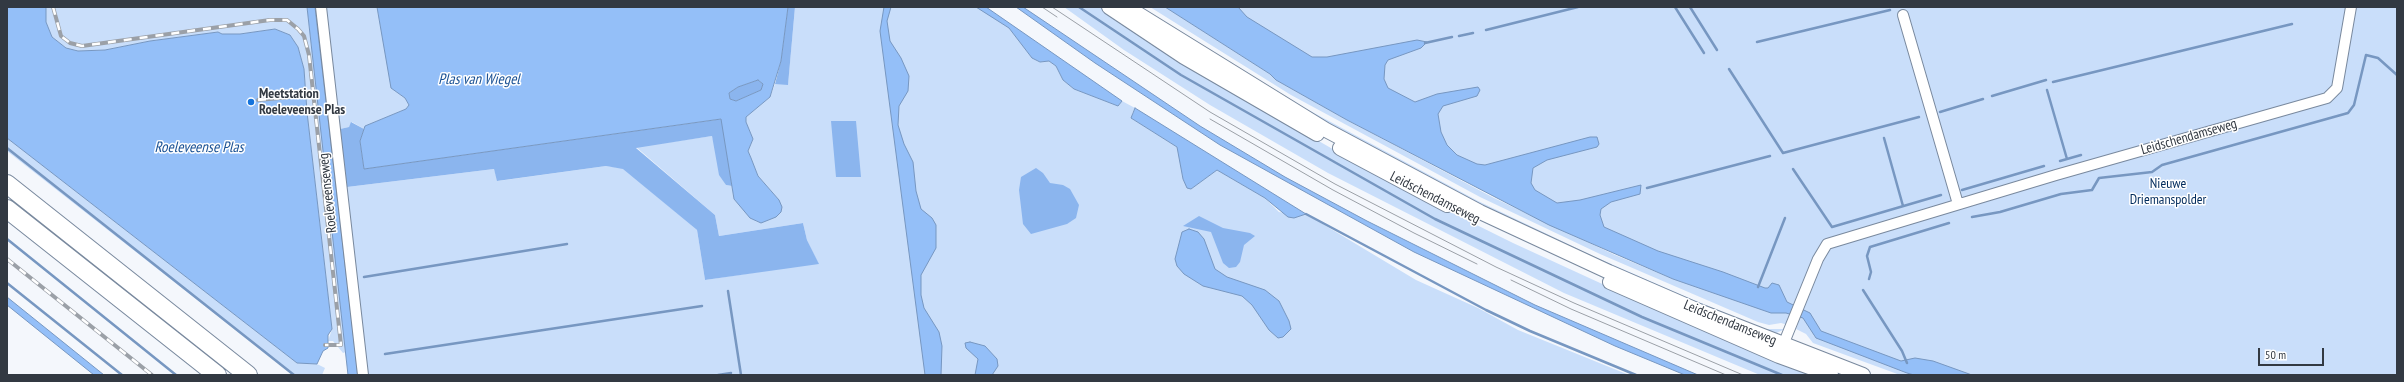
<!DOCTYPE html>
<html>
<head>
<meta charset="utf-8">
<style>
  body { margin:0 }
  #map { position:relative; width:2404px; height:382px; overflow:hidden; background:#f4f7fc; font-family:"PT Sans Narrow",sans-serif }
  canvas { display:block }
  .frame { position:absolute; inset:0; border:8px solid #323942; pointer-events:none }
  .scale { position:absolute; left:2258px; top:348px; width:66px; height:18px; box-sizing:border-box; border:2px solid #323942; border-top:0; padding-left:5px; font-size:12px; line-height:14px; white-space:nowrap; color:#323942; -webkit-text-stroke:3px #fff; paint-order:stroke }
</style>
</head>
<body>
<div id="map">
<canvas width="2404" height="382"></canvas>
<div class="frame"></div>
<div class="scale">50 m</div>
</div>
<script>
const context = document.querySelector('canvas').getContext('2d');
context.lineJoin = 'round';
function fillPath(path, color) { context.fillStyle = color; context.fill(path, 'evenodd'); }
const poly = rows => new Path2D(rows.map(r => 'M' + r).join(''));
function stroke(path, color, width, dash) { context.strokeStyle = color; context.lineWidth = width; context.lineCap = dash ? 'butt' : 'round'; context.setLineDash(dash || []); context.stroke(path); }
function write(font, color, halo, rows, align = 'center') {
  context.font = font + ' "PT Sans Narrow",sans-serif'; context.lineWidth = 3; context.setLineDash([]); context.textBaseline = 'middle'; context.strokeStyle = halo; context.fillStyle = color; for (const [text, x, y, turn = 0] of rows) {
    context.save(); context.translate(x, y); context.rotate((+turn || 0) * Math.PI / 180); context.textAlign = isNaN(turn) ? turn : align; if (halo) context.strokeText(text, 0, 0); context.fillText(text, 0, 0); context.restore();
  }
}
const green = poly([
  [46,7,307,7,346,352,343,353,333,341,328,341,332,329,307,112,304,69,298,47,290,35,275,29,240,34,222,34,218,32,150,41,105,50,78,51,66,48,52,37,46,22],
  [326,7,377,7,394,90,405,98,409,105,406,109,365,126,364,129,352,122,349,127,340,129],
  [795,7,980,7,1009,28,1033,58,1040,62,1049,61,1056,66,1063,80,1074,89,1118,106,1122,101,1135,108,1132,114,1134,120,1177,147,1180,151,1183,179,1191,189,1217,170,1265,198,1279,212,1300,216,1306,214,1416,280,1478,308,1518,330,1629,375,368,375,347,187,494,169,498,181,606,166,623,168,697,230,705,280,818,263,807,240,803,223,719,236,715,215,636,147,712,136,726,185,732,186,734,199,756,221,761,222,775,217,779,200,758,176,748,151,753,139,746,122,746,117,770,97,775,84,788,84],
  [1064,7,1102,7,1270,113,1390,182,1513,243,1672,316,1821,375,1760,375,1564,293,1328,173,1210,105,1124,50],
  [1132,7,1142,7,1189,39,1286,98,1478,201,1593,256,1689,298,1764,329,1785,329,1770,336,1546,241,1330,128],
  [1150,7,1165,7,1270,74,1276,80,1347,120,1494,198,1615,255,1673,279,1721,295,1530,206,1187,7,2397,7,2397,375,1939,375,1812,335,1914,375,1900,375,1813,343,1806,334,1796,329,1798,324,1790,321,1788,325,1781,323,1769,325,1758,322,1600,254,1480,197,1291,95],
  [7,138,297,363,317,364,325,368,322,375,293,375,7,151]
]);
const forest = poly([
  [788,7,795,7,788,85,775,84,781,61],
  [758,80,763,84,761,90,736,101,730,99,729,93,738,87],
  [722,119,732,186,726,185,719,175,712,136,636,148,715,215,719,236,803,223,807,240,819,264,705,280,697,230,623,169,606,166,497,181,494,169,347,187,340,129,349,127,351,122,364,129,360,141,364,169],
  [831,121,856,121,861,177,836,177],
  [1036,168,1043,173,1050,183,1063,185,1070,189,1079,205,1076,218,1067,224,1031,234,1023,224,1019,190,1021,177],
  [1199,216,1223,228,1250,233,1255,236,1244,245,1240,262,1236,267,1229,268,1223,263,1211,232,1183,226]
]);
const water = poly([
  [7,7,46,7,46,22,52,37,66,48,78,51,105,50,150,41,218,32,222,34,240,34,275,29,290,35,298,47,304,69,307,112,332,329,328,335,328,348,323,351,317,364,297,363,7,138,7,7],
  [307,7,315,7,358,375,348,375,307,7],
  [377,7,788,7,781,61,770,97,746,117,746,122,753,139,748,151,751,158,758,176,779,200,782,207,781,212,776,217,761,223,750,218,734,199,721,119,364,169,360,141,365,126,406,109,409,105,405,98,391,88,377,7],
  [758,80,763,84,761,90,736,101,730,99,729,93,738,87,758,80],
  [884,7,891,7,887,21,890,41,901,58,909,76,908,91,899,106,898,125,904,144,913,162,916,191,921,209,932,218,936,225,936,248,921,275,921,295,924,308,939,332,942,346,941,375,925,375,880,31,884,7],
  [976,7,986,7,1122,101,1118,106,1074,89,1063,80,1056,66,1049,61,1040,62,1032,58,1009,28,976,7],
  [1016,7,1023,7,1200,126,1285,177,1367,221,1535,305,1698,375,1685,375,1615,346,1414,252,1220,145,1095,63,1016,7],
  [1165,7,1238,7,1247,17,1312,57,1327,57,1417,40,1427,42,1421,48,1388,60,1385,65,1384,79,1388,88,1415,102,1437,94,1478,87,1480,90,1477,96,1443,106,1438,114,1441,132,1447,145,1457,155,1477,164,1485,165,1590,137,1597,137,1599,144,1597,147,1547,160,1533,168,1531,183,1535,190,1557,203,1580,200,1641,185,1640,194,1611,202,1601,209,1600,215,1604,227,1658,251,1723,272,1765,288,1768,288,1772,283,1779,285,1787,302,1810,313,1821,331,1901,361,1915,358,1933,361,1972,375,1914,375,1907,373,1816,338,1803,318,1786,313,1771,313,1673,279,1549,225,1347,120,1276,80,1270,74,1165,7],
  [1135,108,1306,214,1294,218,1288,217,1265,198,1217,170,1191,189,1187,188,1183,179,1177,147,1131,118,1135,108],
  [1189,229,1198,232,1204,239,1215,269,1227,277,1265,290,1279,301,1289,321,1291,329,1283,337,1278,338,1269,330,1252,305,1242,296,1203,286,1184,274,1177,266,1175,259,1182,232,1189,229],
  [7,297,104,375,94,375,7,305,7,297],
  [970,342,985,346,997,359,998,366,992,375,975,375,978,359,966,348,965,343,970,342]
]);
const stream = poly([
  [1079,7,1181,75,1435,219,1642,317,1782,375],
  [1675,7,1704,53],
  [1690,7,1717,50],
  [1486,30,1578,7],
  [1459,36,1473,33],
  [1757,42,1890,10],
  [1425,43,1452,37],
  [1729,69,1783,153,1919,117],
  [2053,82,2292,24],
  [2047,90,2067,159],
  [1992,96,2046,80],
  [1940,112,1983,99],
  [1884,138,1903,206],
  [7,148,294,375],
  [2060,161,2081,155],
  [1793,169,1832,227,1941,195],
  [1647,188,1770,156],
  [1962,190,2044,166],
  [1306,214,1486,310,1530,331,1636,375],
  [1972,217,2000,212,2061,194,2092,190,2099,178,2152,172,2162,165,2348,113,2354,105,2366,55,2378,58,2397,75],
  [7,239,176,375],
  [364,277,567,244],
  [1869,279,1871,272,1867,256,1870,247,1949,223],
  [7,283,122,375],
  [1758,287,1785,218],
  [1863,290,1902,351,1907,363],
  [728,291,741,375],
  [385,354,702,306],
  [718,375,731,373]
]);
const minor = poly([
  [321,7,363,375],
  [1903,15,1958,204],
  [1781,350,1818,259,1827,244,2056,175,2327,98,2337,88,2351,7]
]);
const secondary = poly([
  [1109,7,1184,57,1317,134],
  [1127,7,1326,130,1480,212,1609,272,1699,311,1863,375],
  [1340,148,1447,205],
  [1610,282,1779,356,1831,375]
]);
const motorway = poly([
  [7,184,248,375],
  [7,209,217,375]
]);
const tram = poly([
  [1042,7,1057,17],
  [1052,7,1210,112,1335,184,1496,267,1574,303,1743,375],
  [1210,119,1333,190,1414,233,1477,264],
  [1511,280,1571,309,1726,375]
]);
const rail = poly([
  [53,7,61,36,70,43,82,46,270,20,287,20,298,29,304,36,309,55,341,345,325,345],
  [258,100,313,95],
  [7,259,152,375]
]);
const markers = [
  [251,102,4,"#1473dc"]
];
const poiNames = [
  ["Meetstation",259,94],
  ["Roeleveense Plas",259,110]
];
const streetNames = [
  ["Leidschendamseweg",2189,137,-16],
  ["Roeleveenseweg",328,193,-96],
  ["Leidschendamseweg",1435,198,27],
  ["Leidschendamseweg",1730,323,22]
];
const parkNames = [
  ["Nieuwe",2168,184],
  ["Driemanspolder",2168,200]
];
const waterNames = [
  ["Plas van Wiegel",479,80],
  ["Roeleveense Plas",199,148]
];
fillPath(green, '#c9defa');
fillPath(forest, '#8bb5ee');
fillPath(water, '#94bff8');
stroke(water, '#7797c1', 1);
stroke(stream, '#7797c1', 2.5);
stroke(minor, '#79899e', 12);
stroke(secondary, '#79899e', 16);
stroke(motorway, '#79899e', 20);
stroke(minor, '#fff', 10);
stroke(secondary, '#fff', 14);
stroke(motorway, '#fff', 18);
stroke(tram, '#9ba0a7', 1);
stroke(rail, '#9ba0a7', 4);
stroke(rail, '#fff', 2.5, [8]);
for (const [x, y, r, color] of markers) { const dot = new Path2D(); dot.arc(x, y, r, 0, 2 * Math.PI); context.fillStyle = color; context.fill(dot); stroke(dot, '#fff', 1.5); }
write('bold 14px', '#323942', '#fff', poiNames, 'left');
write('14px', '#323942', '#fff', streetNames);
write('14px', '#002b5c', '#fff', parkNames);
write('italic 15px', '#1b5295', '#fff', waterNames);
</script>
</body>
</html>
